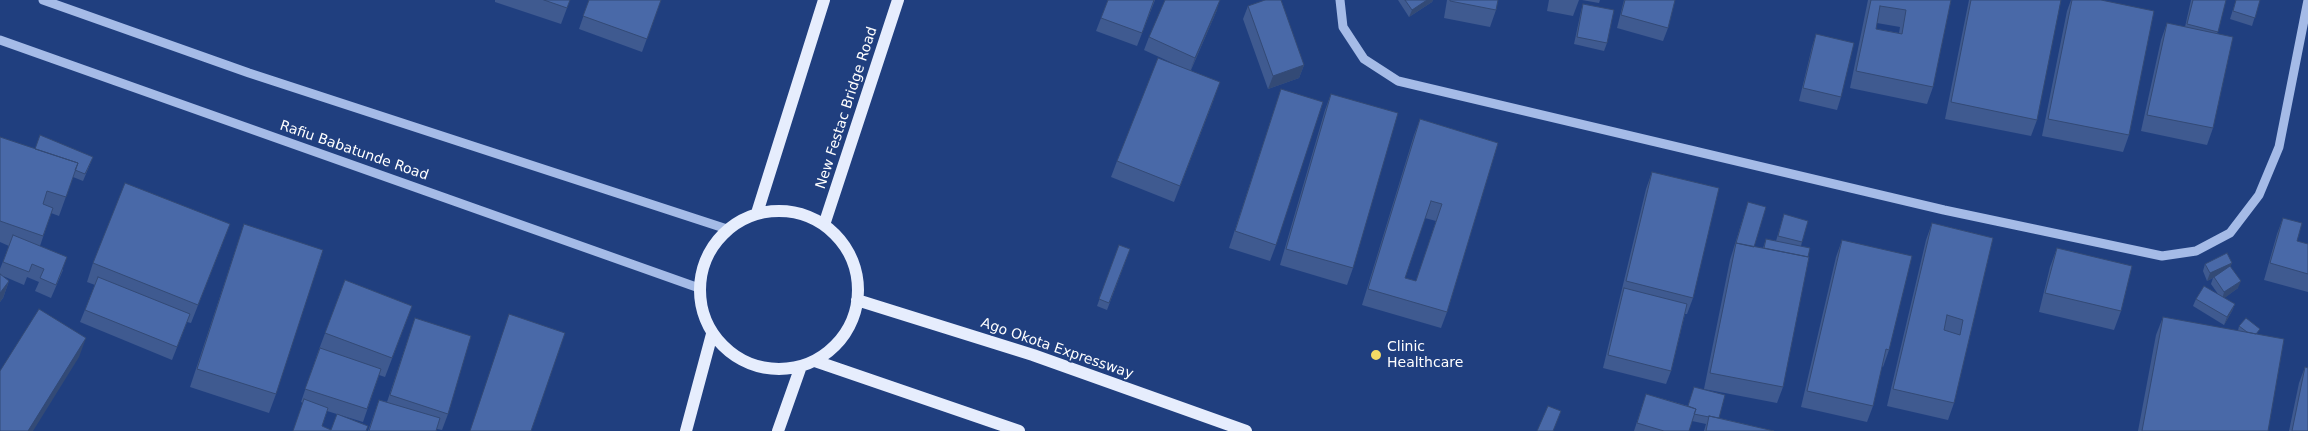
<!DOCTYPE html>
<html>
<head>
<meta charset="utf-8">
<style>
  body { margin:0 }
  canvas { display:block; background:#203f7f }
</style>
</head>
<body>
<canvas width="2308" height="431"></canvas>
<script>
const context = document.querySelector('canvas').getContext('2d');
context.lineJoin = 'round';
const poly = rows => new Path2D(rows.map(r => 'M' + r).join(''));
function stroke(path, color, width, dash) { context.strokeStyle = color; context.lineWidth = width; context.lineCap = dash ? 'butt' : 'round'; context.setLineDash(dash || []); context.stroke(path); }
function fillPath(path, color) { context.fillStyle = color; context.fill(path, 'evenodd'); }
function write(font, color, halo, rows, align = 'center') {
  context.font = font + ' "DejaVu Sans",sans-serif'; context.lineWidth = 4; context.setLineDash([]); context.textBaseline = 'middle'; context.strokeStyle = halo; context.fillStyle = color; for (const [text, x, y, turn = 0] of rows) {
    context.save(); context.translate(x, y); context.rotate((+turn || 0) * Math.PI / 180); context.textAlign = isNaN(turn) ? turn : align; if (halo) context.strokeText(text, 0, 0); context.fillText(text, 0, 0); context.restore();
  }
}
const minor = poly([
  [43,0,249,73,727,229],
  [1340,0,1343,27,1364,59,1398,81,1944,210,2162,256,2196,251,2230,233,2259,195,2279,147,2308,0],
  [0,40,699,288]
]);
const major = poly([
  '700 290a79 79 0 1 1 158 0a79 79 0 1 1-158 0Z',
  [757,213,824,0],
  [824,225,898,0],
  [857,300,1033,355,1246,431],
  [815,361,1019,431],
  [686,431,712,334],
  [778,431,801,366]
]);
const wall = poly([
  [495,0,570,0,561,24,495,2],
  [589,0,661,0,642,52,579,29],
  [1108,0,1155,0,1137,46,1096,31],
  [1398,0,1433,0,1432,2,1409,17],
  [1447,0,1498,0,1496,10,1490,27,1444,18],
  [1549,0,1579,0,1573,16,1547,11],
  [1582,0,1600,0,1599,3],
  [1624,0,1675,0,1668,28,1663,41,1617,28],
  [1868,0,1951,0,1933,87,1927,104,1850,88],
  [1877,23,1900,27,1899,33,1876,29],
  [1969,0,2060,0,2037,120,2031,136,1945,119],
  [2071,0,2101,0,2129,135,2123,152,2042,136,2067,11],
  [2191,0,2226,0,2217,34,2213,128,2207,145,2141,131,2161,40,2167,23,2185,27],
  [2236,0,2260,0,2252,26,2230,19],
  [1583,4,1607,43,1604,51,1574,44,1581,11],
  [1248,6,1304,65,1299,78,1268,89,1243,19],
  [1217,10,1191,70,1214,99,1174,202,1111,177,1117,161,1181,67,1144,50,1149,37],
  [1816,34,1841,97,1837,110,1799,101,1812,47],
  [1281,89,1276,245,1270,261,1229,248],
  [1331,94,1353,268,1347,285,1280,265,1325,110],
  [1420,119,1498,143,1447,312,1441,328,1362,305,1414,135],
  [1425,218,1436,221,1416,281,1405,278],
  [0,137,35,149,93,157,83,181,73,177,59,216,51,213,40,246,63,270,51,298,35,291,39,282,27,277,24,285,3,276,9,281,3,298,0,302,0,269,9,246,0,242],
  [1652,172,1693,298,1687,314,1685,314,1671,371,1666,384,1603,368,1646,189],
  [1748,202,1754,247,1763,248,1766,239,1776,241,1784,214,1802,242,1801,246,1783,387,1777,403,1704,389,1730,260],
  [2283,218,2297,241,2308,244,2308,292,2264,280,2277,234],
  [1932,223,1993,238,1954,403,1948,420,1887,406,1926,240],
  [244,224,276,394,269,413,190,387],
  [1842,240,1889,350,1883,367,1882,366,1873,406,1867,422,1801,407,1836,257],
  [223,242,191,323,187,322,172,360,80,322,95,285,87,282,93,263],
  [1119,245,1130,249,1107,310,1097,306],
  [2057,248,2121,311,2114,330,2039,312,2050,267],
  [2232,263,2230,266,2238,288,2224,298,2235,304,2232,311,2224,325,2193,306,2196,299,2218,294,2211,284,2213,278,2207,281,2203,271,2205,264],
  [345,280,412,306,385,377,379,375,363,422,327,411,322,426,331,430,293,431,303,403,301,402,318,352],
  [2163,317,2238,331,2239,326,2258,334,2268,431,2138,431,2156,335],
  [415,318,448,414,442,430,437,429,436,431,368,431,379,400,387,402],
  [2305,367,2308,431,2289,431,2299,383],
  [1694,387,1719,418,1774,431,1704,431,1706,424,1692,421,1689,431,1634,431,1646,394,1688,406]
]);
const shadedWall = poly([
  [1220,0,1217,10,1190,71,1195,58],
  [1427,0,1433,0,1432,2,1409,17,1412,10],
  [1304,65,1299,78,1268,89,1273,76],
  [1220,82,1214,99,1174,202,1180,186],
  [2232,263,2229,270,2207,281,2210,273],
  [9,281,3,298,0,302,0,293],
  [2241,281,2238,288,2222,300,2224,292],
  [2235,304,2232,311,2224,325,2227,317],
  [86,338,79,357,33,431,28,431]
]);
const building = poly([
  [544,0,570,0,567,8,544,0],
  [589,0,661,0,647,39,583,16,589,0],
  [1108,0,1154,0,1142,33,1101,18,1108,0],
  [1165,0,1220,0,1195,58,1149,37,1165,0],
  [1265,0,1281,0,1304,65,1273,76,1248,6,1265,0],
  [1405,0,1427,0,1412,10,1405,0],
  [1450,0,1498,0,1496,10,1450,1,1450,0],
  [1625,0,1675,0,1668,28,1621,15,1625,0],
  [1871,0,1951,0,1933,87,1856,71,1871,0],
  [1880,6,1906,10,1902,34,1876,29,1880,6],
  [1971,0,2061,0,2037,120,1951,102,1971,0],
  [2072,0,2101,0,2154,11,2129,135,2048,119,2072,0],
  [2193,0,2226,0,2218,32,2187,24,2193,0],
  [2236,0,2260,0,2255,18,2233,11,2236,0],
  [1583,4,1614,10,1607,43,1577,37,1583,4],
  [2167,23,2233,37,2213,128,2147,115,2167,23],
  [1816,34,1854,43,1841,97,1803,88,1816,34],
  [1158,58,1220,82,1180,186,1117,161,1158,58],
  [1281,89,1323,102,1276,245,1235,231,1281,89],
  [1331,94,1398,113,1353,268,1286,249,1331,94],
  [1420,119,1498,143,1447,312,1368,289,1420,119],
  [1431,201,1442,204,1416,281,1405,278,1431,201],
  [40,135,93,157,85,174,75,170,78,163,35,149,40,135],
  [0,137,78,163,66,197,47,191,43,204,53,208,43,236,0,221,0,137],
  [1652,172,1719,188,1693,298,1626,281,1652,172],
  [125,183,230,224,198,305,93,263,125,183],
  [1748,202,1766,207,1754,247,1736,243,1748,202],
  [1784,214,1808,221,1802,242,1778,236,1784,214],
  [2283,218,2302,223,2297,241,2308,244,2308,274,2270,263,2283,218],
  [1932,223,1993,238,1954,403,1893,389,1932,223],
  [1947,315,1963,320,1960,335,1944,330,1947,315],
  [244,224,323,250,276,394,197,369,244,224],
  [13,235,67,257,56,285,40,278,44,269,32,264,29,272,3,262,13,235],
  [1766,239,1810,248,1808,257,1764,248,1766,239],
  [1842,240,1912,256,1889,350,1886,349,1873,406,1807,391,1842,240],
  [1736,243,1809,257,1783,387,1710,373,1736,243],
  [1119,245,1130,249,1109,303,1099,299,1119,245],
  [2057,248,2132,266,2121,311,2045,293,2057,248],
  [2227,253,2232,263,2210,273,2205,264,2227,253],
  [2230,266,2241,281,2224,292,2214,277,2230,266],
  [0,274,9,281,0,293,0,274],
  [98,277,190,314,177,347,85,310,98,277],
  [345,280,412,306,392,358,325,333,345,280],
  [2204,286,2235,304,2227,317,2196,299,2204,286],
  [1624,288,1687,304,1671,371,1608,355,1624,288],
  [39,309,86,338,28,431,0,431,0,371,39,309],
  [509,314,565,333,531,431,470,431,509,314],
  [2163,317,2284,339,2268,431,2142,431,2163,317],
  [415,318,471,336,448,414,390,395,415,318],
  [2246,318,2260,329,2256,334,2247,332,2239,326,2246,318],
  [320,348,381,369,367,409,305,389,320,348],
  [2305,367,2308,368,2308,431,2292,431,2305,367],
  [1694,387,1725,395,1719,418,1709,416,1709,417,1694,414,1696,409,1688,406,1694,387],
  [1646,394,1696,409,1689,431,1664,431,1637,423,1646,394],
  [304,399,328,408,322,426,331,430,337,414,368,426,366,431,293,431,304,399],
  [379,400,440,418,436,431,369,431,379,400],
  [1548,406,1561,411,1553,431,1537,431,1548,406],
  [1709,416,1774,431,1706,431,1709,416]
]);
const markers = [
  [1376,355,6,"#f4db65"]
];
const streetNames = [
  ["New Festac Bridge Road",847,108,-72],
  ["Rafiu Babatunde Road",354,151,19],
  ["Ago Okota Expressway",1057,349,19]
];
const poiNames = [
  ["Clinic",1387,347],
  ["Healthcare",1387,363]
];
stroke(minor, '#a5bbe7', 9);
stroke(major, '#e6edfd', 12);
fillPath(wall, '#3f5a90');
fillPath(shadedWall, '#334a76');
fillPath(building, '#4969a8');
stroke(building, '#334a76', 1);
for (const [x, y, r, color] of markers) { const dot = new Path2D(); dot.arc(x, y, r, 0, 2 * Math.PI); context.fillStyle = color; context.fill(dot); stroke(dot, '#203f7f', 2); }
write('14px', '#fff', '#203f7f', streetNames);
write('14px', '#fff', '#203f7f', poiNames, 'left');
</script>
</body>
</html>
